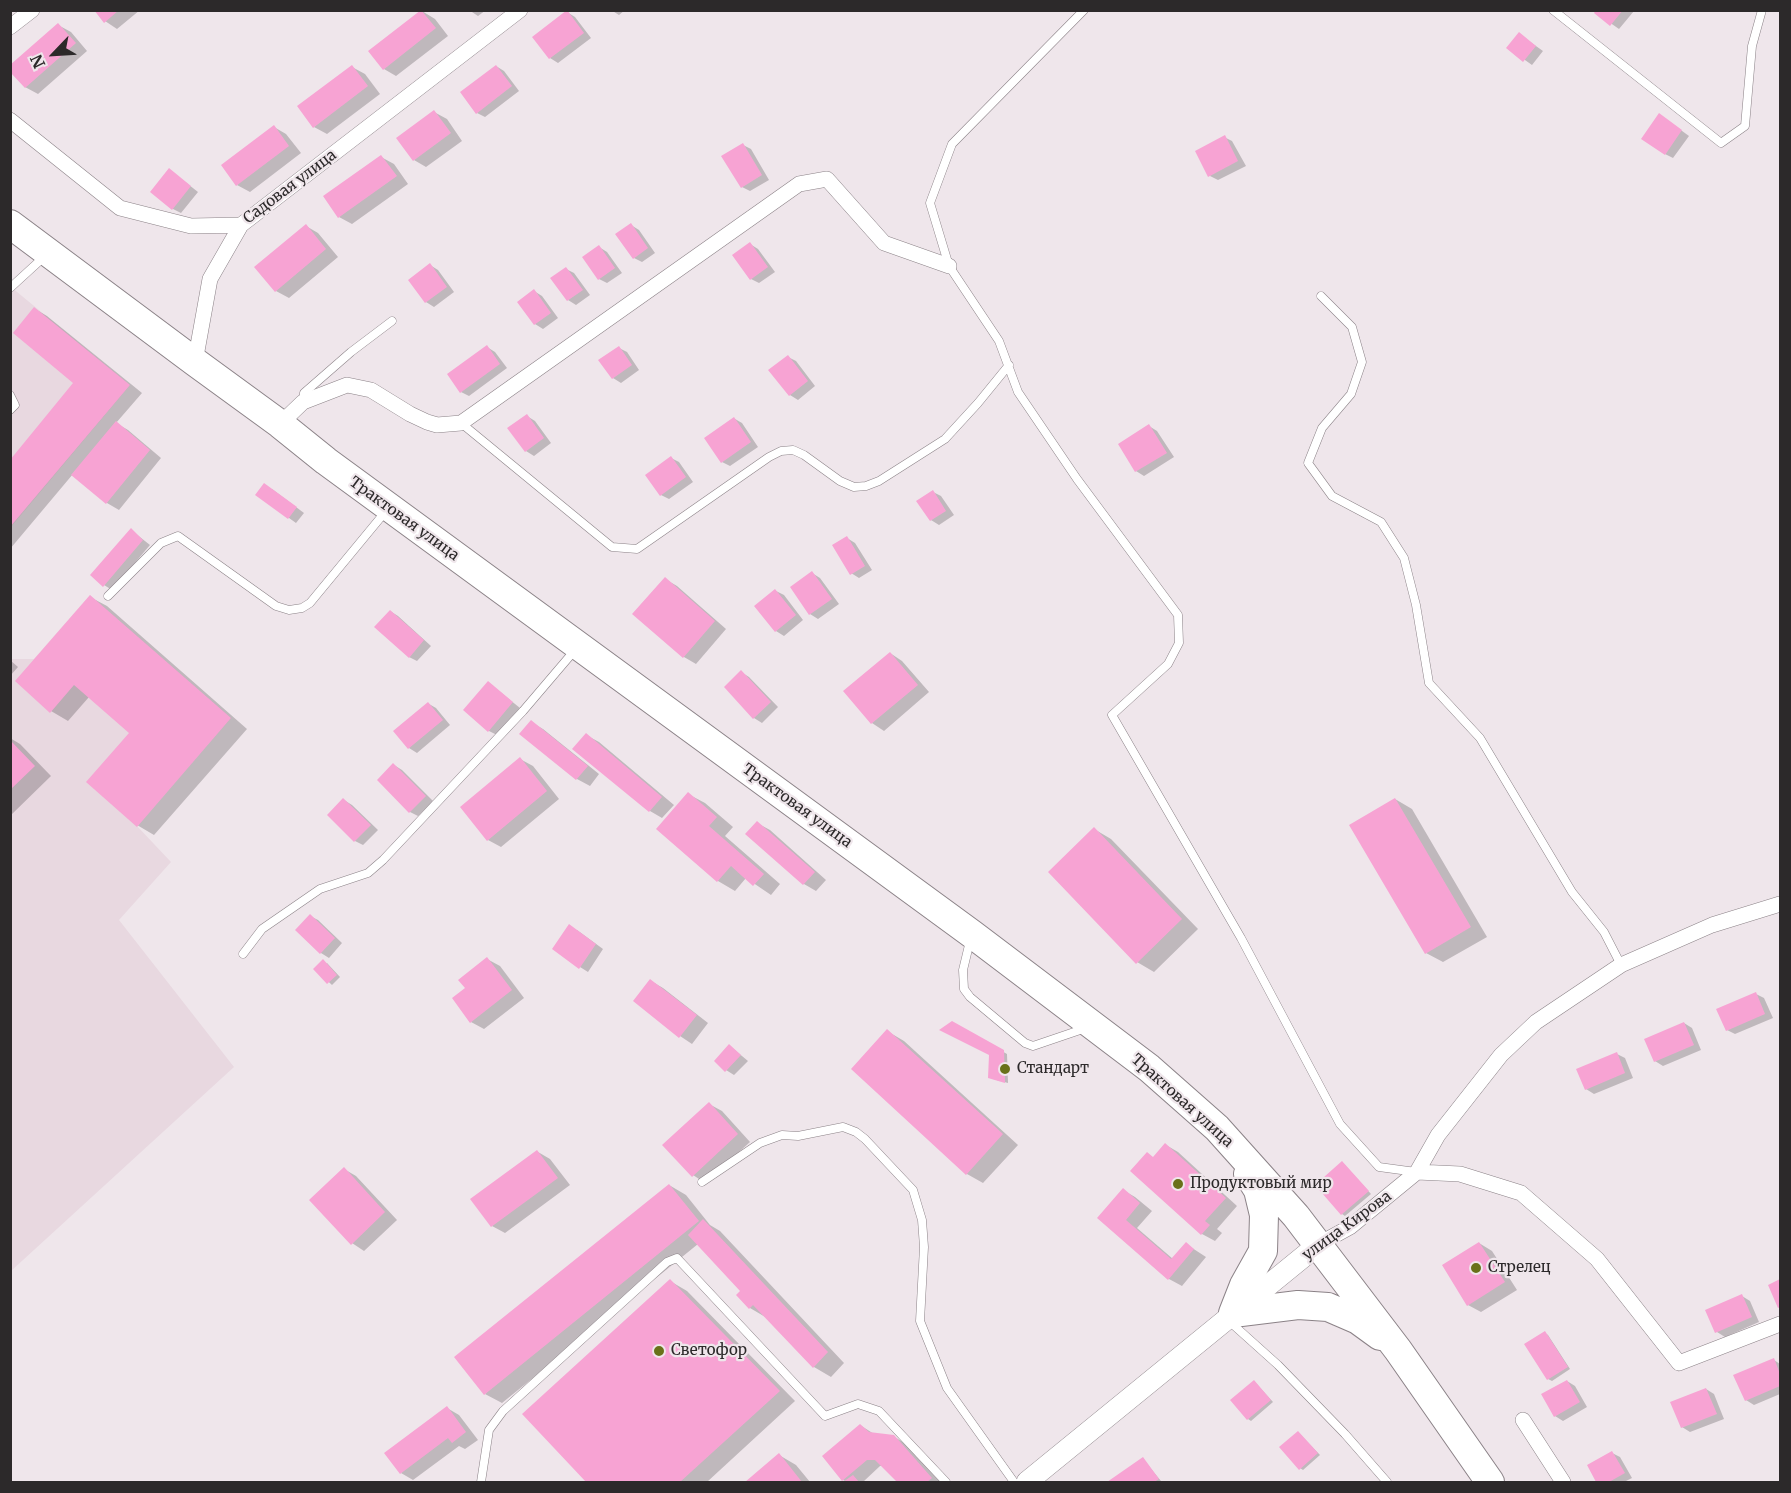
<!DOCTYPE html>
<html>
<head>
<meta charset="utf-8">
<style>
  body { margin:0 }
  #map { position:relative; width:1791px; height:1493px; overflow:hidden; background:#efe6eb; font-family:Merriweather,serif }
  canvas { display:block }
  .frame { position:absolute; inset:0; border:12px solid #2c292a; pointer-events:none }
  .north { position:absolute; left:24px; top:24px; width:60px; height:60px; -webkit-text-stroke:4px #efe6eb; paint-order:stroke; rotate:245deg; font-size:16px; font-weight:700; line-height:24px; text-align:center; color:#2c292a }
  .north::after { content:''; display:block; margin:auto; width:21px; height:27px; background:#2c292a; clip-path:polygon(50% 0,100% 100%,50% 72%,0 100%) }
</style>
</head>
<body>
<div id="map">
<canvas width="1791" height="1493"></canvas>
<div class="frame"></div>
<div class="north">N</div>
</div>
<script>
const context = document.querySelector('canvas').getContext('2d');
context.lineJoin = 'round';
function fillPath(path, color) { context.fillStyle = color; context.fill(path, 'evenodd'); }
const poly = rows => new Path2D(rows.map(r => 'M' + r).join(''));
function stroke(path, color, width, dash) { context.strokeStyle = color; context.lineWidth = width; context.lineCap = dash ? 'butt' : 'round'; context.setLineDash(dash || []); context.stroke(path); }
function write(font, color, halo, rows, align = 'center') {
  context.font = font + ' Merriweather,serif'; context.lineWidth = 4.5; context.setLineDash([]); context.textBaseline = 'middle'; context.strokeStyle = halo; context.fillStyle = color; for (const [text, x, y, turn = 0] of rows) {
    context.save(); context.translate(x, y); context.rotate((+turn || 0) * Math.PI / 180); context.textAlign = isNaN(turn) ? turn : align; if (halo) context.strokeText(text, 0, 0); context.fillText(text, 0, 0); context.restore();
  }
}
const built = poly([
  [11,287,130,385,11,527],
  [90,595,231,718,137,826,171,862,119,920,234,1067,11,1271,11,659,34,659]
]);
const shadow = poly([
  [96,10,140,10,117,29,105,21],
  [469,10,486,10,478,16],
  [611,10,625,10,619,15],
  [1598,10,1633,10,1634,11,1619,29,1596,13],
  [422,11,435,19,448,36,396,76,384,69,370,52],
  [567,12,575,17,591,38,558,63,550,58],
  [58,25,71,32,87,51,38,94,25,87],
  [1519,34,1543,51,1532,65,1508,48],
  [496,66,504,71,519,91,485,117,477,113],
  [352,67,365,74,380,94,327,134,314,127],
  [434,112,447,119,462,141,426,167,414,160],
  [1667,120,1689,136,1673,158,1665,154],
  [274,127,286,134,301,153,250,192,237,185],
  [1224,137,1232,141,1246,166,1218,180,1210,176],
  [743,145,751,149,769,180,750,191,742,187],
  [381,157,394,164,408,184,352,224,339,217],
  [170,170,198,192,181,213,173,209],
  [631,225,639,230,655,253,642,262,634,258],
  [306,226,318,233,338,257,289,298,276,291,256,267],
  [750,244,758,249,775,272,759,283,751,279],
  [599,247,607,252,622,273,607,283,599,279],
  [430,265,438,270,454,292,434,307,426,302,410,280],
  [566,269,574,273,590,295,576,305,568,300],
  [534,291,542,296,558,318,543,329,535,324],
  [35,309,47,316,142,393,116,423,128,430,161,458,119,510,107,503,73,474,10,549,10,462,75,383],
  [487,347,495,352,507,368,469,396,461,392],
  [619,348,627,352,639,370,621,383,613,378],
  [788,357,796,361,815,386,798,400,790,395],
  [527,416,535,421,551,443,534,456,526,451],
  [735,419,742,423,758,447,730,466,722,462],
  [1149,426,1157,431,1174,457,1144,476,1136,471],
  [671,458,679,462,693,482,669,499,661,495],
  [272,489,304,513,296,523,257,495],
  [933,492,941,496,954,515,939,525,931,520],
  [131,530,150,545,112,590,104,585],
  [847,538,855,543,872,570,859,578,851,573],
  [812,573,820,578,839,604,818,619,810,614],
  [665,579,677,586,726,629,696,664,684,657],
  [776,591,784,595,803,620,784,636,776,631],
  [90,597,107,606,247,729,154,835,137,825,131,733,89,697,68,721,51,711],
  [390,611,398,616,431,646,417,661,409,657],
  [890,653,902,661,929,692,884,731,872,723,845,692],
  [10,660,18,667,10,676],
  [741,672,749,677,778,707,762,723,754,718,726,687],
  [489,683,520,708,497,735,489,731],
  [429,704,436,708,450,725,417,753,409,748,395,731],
  [531,722,543,729,599,774,590,786,577,779,521,734],
  [586,735,599,742,674,805,662,818,650,811],
  [10,738,20,744,51,776,10,816],
  [520,759,533,766,559,799,501,847,488,840,462,807],
  [394,765,402,770,433,801,418,816,410,812],
  [688,794,705,803,733,827,725,836,780,884,771,895,746,878,735,891,718,881,658,828],
  [1395,799,1412,809,1487,937,1443,962,1426,953],
  [344,800,352,805,378,830,363,845,355,841],
  [757,823,770,830,826,880,816,891,804,884,747,834],
  [1094,829,1111,839,1198,929,1154,972,1137,962],
  [310,916,318,920,342,943,329,958,321,953],
  [577,930,603,949,588,972,580,967],
  [487,959,500,966,524,998,484,1029,471,1022],
  [327,963,340,977,332,985,315,969],
  [651,981,663,988,708,1023,692,1044,680,1036],
  [1756,994,1764,998,1773,1018,1735,1034,1727,1030],
  [952,1023,1007,1054,1008,1083,993,1079,991,1055],
  [1684,1023,1692,1028,1701,1050,1663,1066,1655,1061],
  [887,1031,904,1041,1018,1145,983,1183,967,1174],
  [730,1046,748,1061,734,1075,726,1070],
  [1617,1054,1625,1058,1633,1078,1594,1094,1586,1089],
  [709,1104,722,1111,750,1142,705,1183,693,1175],
  [1166,1145,1178,1152,1237,1206,1217,1229,1222,1233,1215,1241,1202,1234,1133,1171,1154,1158],
  [538,1152,550,1159,570,1185,505,1233,492,1226],
  [1343,1163,1371,1194,1345,1216,1342,1214],
  [344,1169,356,1176,397,1220,364,1251,352,1243],
  [669,1185,686,1195,710,1225,720,1231,844,1363,831,1377,814,1367,767,1318,750,1308,742,1291,698,1244,502,1403,485,1394],
  [1123,1190,1135,1197,1152,1211,1137,1228,1173,1259,1186,1244,1206,1257,1182,1286,1169,1279,1099,1218],
  [1479,1243,1492,1251,1517,1290,1481,1312,1468,1305],
  [670,1281,687,1291,795,1401,707,1482,588,1482,524,1414],
  [1742,1296,1750,1301,1759,1322,1725,1337,1717,1332,1707,1311],
  [1545,1333,1548,1335,1570,1369,1552,1381,1548,1379],
  [1774,1360,1780,1364,1780,1394,1754,1405,1746,1400],
  [1254,1381,1273,1402,1251,1421,1248,1419],
  [1567,1381,1575,1386,1587,1407,1563,1421,1555,1416,1543,1395],
  [1706,1389,1714,1394,1724,1419,1690,1432,1682,1427],
  [447,1408,459,1415,478,1440,465,1449,459,1446,413,1480,401,1473],
  [860,1425,874,1434,893,1436,906,1444,941,1482,899,1482,883,1466,880,1466,863,1482,845,1482,847,1482,843,1480],
  [1298,1432,1320,1455,1303,1470,1300,1468],
  [1612,1453,1620,1457,1632,1478,1624,1482,1598,1482,1589,1466],
  [779,1455,796,1465,810,1482,747,1482],
  [1143,1459,1161,1481,1110,1482]
]);
const building = poly([
  [94,10,119,10,104,23],
  [421,10,436,28,383,70,368,51],
  [567,10,584,33,549,59,532,37],
  [1596,10,1623,10,1610,26,1594,13],
  [58,23,76,43,25,88,10,72,10,65],
  [1519,32,1536,46,1523,62,1506,48],
  [352,65,368,86,313,128,297,106],
  [496,65,512,86,476,114,460,92],
  [434,110,451,133,413,161,396,138],
  [1659,113,1682,130,1665,155,1641,139],
  [274,125,289,146,236,186,221,165],
  [1225,135,1238,161,1208,177,1195,151],
  [743,143,762,175,741,188,721,156],
  [381,155,397,176,338,218,323,196],
  [169,168,191,186,172,210,150,192],
  [631,223,648,248,633,259,615,234],
  [306,224,326,249,275,292,254,267],
  [750,242,768,267,750,280,732,255],
  [599,245,615,268,598,280,582,257],
  [430,263,447,287,425,303,408,280],
  [566,267,583,290,567,301,550,278],
  [534,289,551,313,534,325,517,302],
  [34,307,130,385,10,527,10,460,73,383,13,333],
  [487,345,500,364,460,393,447,374],
  [619,346,632,365,612,379,598,360],
  [788,355,808,381,789,396,768,370],
  [527,414,544,438,525,452,507,428],
  [734,417,751,442,721,463,704,438],
  [116,421,150,450,106,504,71,475],
  [1149,424,1167,453,1135,472,1118,444],
  [671,456,686,477,660,496,645,475],
  [264,483,297,507,288,519,255,495],
  [933,490,946,511,930,521,916,501],
  [131,528,143,540,103,587,90,575],
  [847,536,865,566,850,575,832,545],
  [812,571,832,599,809,615,790,587],
  [665,577,715,621,683,658,632,614],
  [775,589,796,615,775,632,754,606],
  [90,595,231,718,137,827,86,782,129,733,74,685,50,713,15,681],
  [390,610,424,640,409,658,374,627],
  [890,652,918,685,871,724,843,691],
  [741,670,771,702,753,719,724,687],
  [488,681,513,702,488,732,463,710],
  [428,702,443,720,408,749,393,731],
  [531,720,588,766,576,780,519,734],
  [586,733,662,797,649,812,572,749],
  [10,740,35,766,10,790],
  [520,757,547,791,487,841,460,807],
  [393,763,426,796,409,813,377,780],
  [688,792,717,817,709,826,764,874,753,886,731,866,717,882,656,829],
  [343,798,371,825,354,842,327,815],
  [1395,798,1471,927,1425,954,1349,825],
  [757,821,815,872,803,885,745,834],
  [1094,827,1182,919,1136,964,1048,872],
  [310,914,335,938,320,954,295,930],
  [569,924,596,944,579,969,552,949],
  [487,957,512,990,470,1023,452,998,465,988,458,980],
  [323,959,337,975,327,984,313,969],
  [650,979,697,1015,679,1038,633,1001],
  [1756,992,1765,1014,1726,1031,1716,1009],
  [952,1021,1004,1050,1005,1083,988,1078,989,1055,939,1030],
  [1684,1022,1694,1045,1654,1062,1644,1039],
  [887,1029,1003,1134,966,1175,851,1069],
  [729,1044,741,1055,725,1072,714,1061],
  [1617,1052,1625,1073,1585,1090,1576,1069],
  [709,1102,738,1134,692,1177,662,1145],
  [1165,1143,1226,1198,1205,1221,1210,1225,1201,1235,1130,1171,1147,1152,1153,1157],
  [537,1150,558,1178,491,1227,470,1199],
  [1342,1161,1369,1191,1341,1215,1315,1185],
  [344,1167,385,1212,351,1245,309,1200],
  [669,1184,699,1221,484,1395,454,1357],
  [1123,1188,1140,1203,1126,1220,1171,1259,1186,1242,1194,1249,1168,1280,1097,1218],
  [703,1219,828,1352,813,1368,753,1305,749,1309,736,1295,740,1291,688,1235],
  [1479,1242,1505,1282,1467,1306,1442,1265],
  [670,1279,780,1391,680,1482,586,1482,522,1414],
  [1780,1279,1780,1307,1778,1308,1768,1285],
  [1742,1294,1752,1317,1715,1333,1705,1310],
  [1545,1331,1568,1367,1547,1380,1524,1344],
  [1774,1358,1780,1374,1780,1386,1745,1401,1733,1375],
  [1254,1380,1271,1400,1247,1420,1230,1400],
  [1567,1380,1580,1402,1554,1417,1541,1394],
  [1706,1388,1717,1414,1681,1428,1670,1402],
  [447,1406,466,1432,452,1443,448,1438,400,1474,384,1453],
  [860,1424,869,1432,894,1435,932,1478,927,1482,897,1482,875,1460,867,1460,842,1481,822,1456],
  [1298,1431,1318,1453,1299,1470,1279,1447],
  [1612,1451,1625,1473,1609,1482,1596,1482,1587,1465],
  [779,1453,802,1482,745,1482],
  [1143,1457,1159,1479,1154,1482,1107,1482],
  [853,1475,859,1482,843,1482]
]);
const lane = poly([
  [1084,10,952,144,930,203,949,266,999,341,1018,392,1077,479,1178,615,1179,643,1168,664,1112,715,1241,938,1340,1124,1379,1167,1416,1172],
  [1553,10,1721,143,1745,126,1752,46,1762,10],
  [10,288,45,256],
  [1321,296,1352,327,1362,362,1351,394,1322,428,1308,463,1332,496,1381,522,1404,558,1416,605,1429,683,1480,738,1572,892,1604,932,1621,965],
  [10,395,15,405,10,410],
  [303,402,304,393,351,352,392,321],
  [461,423,612,547,637,549,769,457,781,451,793,450,804,455,840,481,854,487,866,486,879,481,945,439,978,403,1009,365],
  [108,596,161,543,178,536,276,606,289,610,302,608,310,603,386,511],
  [970,941,963,970,964,989,970,997,1025,1043,1033,1046,1086,1028],
  [243,954,262,929,320,889,368,873,383,860,523,711,575,650],
  [702,1182,760,1143,782,1135,798,1136,843,1127,856,1132,865,1139,913,1190,922,1220,924,1247,920,1321,947,1388,1014,1482],
  [1229,1321,1278,1365,1345,1434,1387,1482],
  [481,1482,489,1430,503,1411,667,1262,677,1258,825,1416,858,1404,879,1411,946,1482]
]);
const street = poly([
  [10,27,32,10],
  [10,120,120,208,191,226,241,225,520,10],
  [195,362,210,279,241,225],
  [280,424,303,402,347,385,371,390,410,414,427,422,437,425,461,423,799,184,827,179,884,243,949,266],
  [1417,1172,1460,1174,1521,1193,1597,1259,1679,1363,1780,1324],
  [1319,1244,1350,1227,1417,1172,1438,1135,1501,1055,1536,1022,1621,965,1712,925,1780,904],
  [1523,1420,1563,1482]
]);
const secondary = poly([
  [1027,1482,1319,1244]
]);
const highway = poly([
  [10,224,195,362,280,424,326,461,972,934,1149,1068,1217,1128,1296,1216,1398,1350,1490,1482],
  [1248,1174,1258,1190,1264,1215,1263,1251,1244,1285,1233,1313,1298,1305,1328,1307,1358,1320,1380,1336]
]);
const markers = [
  [1005,1069,6,"#697119"],
  [1178,1184,6,"#697119"],
  [1476,1268,6,"#697119"],
  [659,1351,6,"#697119"]
];
const streetNames = [
  ["Садовая улица",290,187,-37],
  ["Трактовая улица",404,519,36],
  ["Трактовая улица",797,806,36],
  ["Трактовая улица",1182,1101,42],
  ["улица Кирова",1347,1226,-36]
];
const poiNames = [
  ["Стандарт",1017,1069],
  ["Продуктовый мир",1190,1184],
  ["Стрелец",1488,1268],
  ["Светофор",671,1351]
];
fillPath(built, '#e8d8e0');
fillPath(shadow, '#0003');
fillPath(building, '#f7a3d3');
stroke(lane, '#8b8287', 9);
stroke(street, '#8b8287', 16);
stroke(secondary, '#8b8287', 22);
stroke(highway, '#8b8287', 30);
stroke(lane, '#fff', 8);
stroke(street, '#fff', 15);
stroke(secondary, '#fff', 21);
stroke(highway, '#fff', 28);
for (const [x, y, r, color] of markers) { const dot = new Path2D(); dot.arc(x, y, r, 0, 2 * Math.PI); context.fillStyle = color; context.fill(dot); stroke(dot, '#efe6eb', 2); }
write('15px', '#2c292a', '#efe6eb', streetNames);
write('15px', '#2c292a', '#efe6eb', poiNames, 'left');
</script>
</body>
</html>
